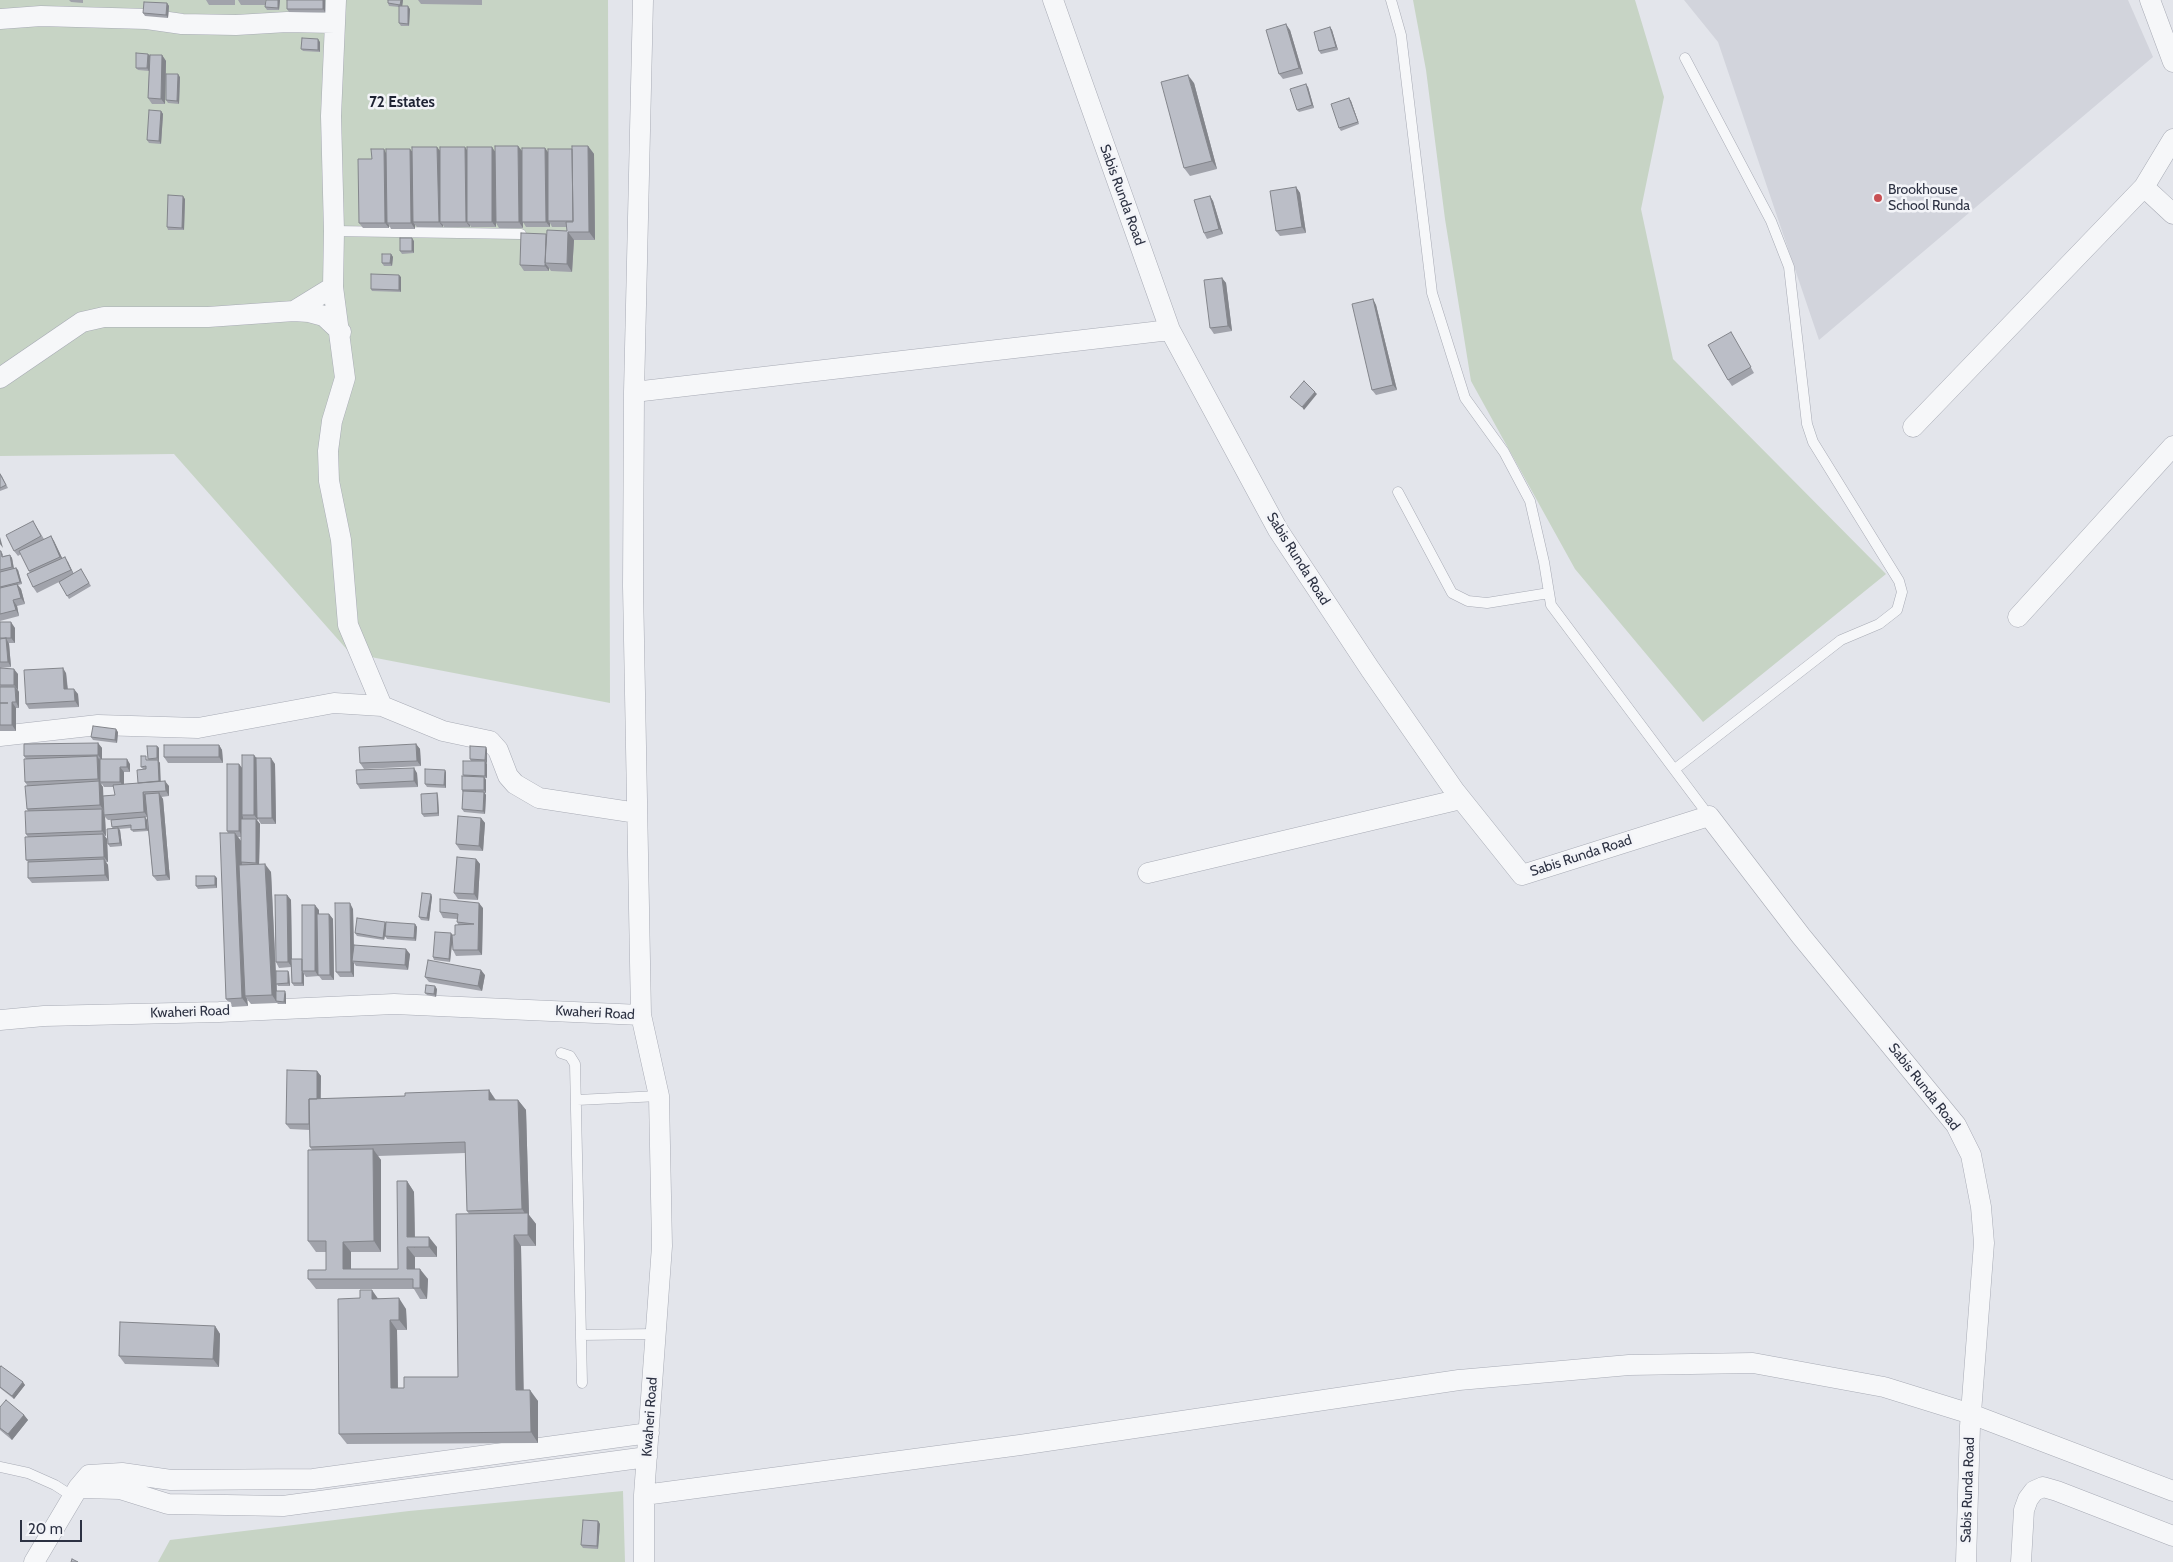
<!DOCTYPE html>
<html>
<head>
<meta charset="utf-8">
<style>
  body { margin:0 }
  #map { position:relative; width:2173px; height:1562px; overflow:hidden; background:#e3e5eb; font-family:Cabin,sans-serif }
  canvas { display:block }
  .scale { position:absolute; left:20px; top:1520px; width:62px; height:22px; box-sizing:border-box; border:2px solid #2c3142; border-top:0; padding-left:6px; font-size:15px; line-height:18px; white-space:nowrap; color:#2c3142; -webkit-text-stroke:4px #f3f4f8; paint-order:stroke }
</style>
</head>
<body>
<div id="map">
<canvas width="2173" height="1562"></canvas>
<div class="scale">20 m</div>
</div>
<script>
const context = document.querySelector('canvas').getContext('2d');
context.lineJoin = 'round';
function fillPath(path, color) { context.fillStyle = color; context.fill(path, 'evenodd'); }
const poly = rows => new Path2D(rows.map(r => 'M' + r).join(''));
function stroke(path, color, width, dash) { context.strokeStyle = color; context.lineWidth = width; context.lineCap = dash ? 'butt' : 'round'; context.setLineDash(dash || []); context.stroke(path); }
function write(font, color, halo, rows, align = 'center') {
  context.font = font + ' Cabin,sans-serif'; context.lineWidth = 5; context.setLineDash([]); context.textBaseline = 'middle'; context.strokeStyle = halo; context.fillStyle = color; for (const [text, x, y, turn = 0] of rows) {
    context.save(); context.translate(x, y); context.rotate((+turn || 0) * Math.PI / 180); context.textAlign = isNaN(turn) ? turn : align; if (halo) context.strokeText(text, 0, 0); context.fillText(text, 0, 0); context.restore();
  }
}
const built = poly([
  [1684,0,2128,0,2153,57,1819,340,1718,42]
]);
const green = poly([
  [0,0,608,0,610,703,350,653,174,454,0,456],
  [1413,0,1635,0,1664,97,1641,209,1673,359,1886,574,1703,722,1575,569,1471,381,1445,219,1426,70],
  [623,1491,625,1562,158,1562,170,1540,409,1511]
]);
const service = poly([
  [1391,0,1401,35,1432,293,1465,398,1504,452,1530,501,1544,562,1551,605,1709,816],
  [334,231,521,234],
  [1398,492,1452,593,1468,601,1487,603,1549,593],
  [1675,769,1841,640,1879,624,1897,610,1902,592,1899,581,1813,442,1807,424,1789,267,1771,221,1685,58],
  [561,1053,570,1056,575,1064,582,1383],
  [577,1100,659,1096],
  [581,1335,656,1334],
  [0,1467,28,1473,55,1485,72,1496]
]);
const minor = poly([
  [336,0,331,116,334,231,333,287,345,378,332,421,328,451,329,481,341,540,348,625,382,706],
  [643,0,634,392,633,586,641,1015,659,1096,662,1246,644,1495,644,1562],
  [1053,0,1170,330,1278,530,1370,669,1454,790,1522,875,1709,816,1801,936,1956,1125,1971,1155,1981,1207,1984,1243,1970,1426,1966,1562],
  [2150,0,2173,62],
  [0,19,41,16,147,19,182,24,236,25,287,22,335,23],
  [2173,139,2144,187,2173,214],
  [294,311,333,287],
  [0,378,82,322,104,317,208,317,294,311,309,312,324,316,341,332],
  [634,392,1170,330],
  [1913,427,2144,187],
  [2018,617,2173,446],
  [0,736,98,725,198,728,334,703,382,706,443,731,490,741,498,750,508,776,515,784,539,798,637,813],
  [1148,873,1461,799],
  [0,1020,44,1016,219,1012,394,1004,641,1015],
  [82,1488,120,1489,168,1504,283,1506,647,1457],
  [644,1495,1020,1445,1459,1380,1629,1365,1753,1363,1884,1387,1971,1414,2173,1491],
  [34,1562,78,1488,89,1475,122,1473,171,1480,313,1479,649,1433],
  [2021,1562,2024,1510,2028,1499,2034,1491,2043,1487,2057,1491,2173,1536]
]);
const wall = poly([
  [69,0,83,0,83,3,71,2],
  [206,0,235,0,235,5,209,5],
  [238,0,265,0,265,5,241,5],
  [266,0,280,0,279,10,267,10,265,7],
  [325,0,325,12,289,12,287,9],
  [388,0,403,0,402,6,410,9,409,26,401,26,399,23,399,7,389,6,388,3],
  [418,0,482,0,482,5,421,4],
  [167,3,169,6,168,18,145,16,143,13],
  [1330,27,1332,30,1338,50,1321,54,1319,51],
  [1290,30,1303,74,1283,79,1279,74],
  [320,42,320,52,303,51,301,49],
  [148,54,150,56,162,55,166,61,165,104,152,104,148,98,149,71,138,70,136,68],
  [180,77,179,104,168,103,166,100],
  [1194,83,1217,169,1190,176,1184,168],
  [1308,87,1314,108,1299,112,1297,110],
  [1349,98,1351,101,1359,124,1341,131,1339,128],
  [161,111,163,114,161,144,149,143,147,140],
  [518,146,522,151,545,148,548,152,572,149,588,146,594,154,595,240,574,240,572,272,551,271,549,268,549,271,524,271,520,265,547,235,567,231,567,227,552,227,550,223,550,227,526,227,523,222,523,228,499,228,496,223,496,227,471,227,470,225,470,227,444,227,443,225,443,227,417,227,415,225,415,229,391,229,389,225,389,228,363,228,359,223,372,159,386,153,412,151,467,150,495,151],
  [1296,187,1300,193,1306,233,1280,236,1276,231],
  [1210,196,1213,201,1223,234,1207,239,1204,233],
  [185,199,184,230,168,230,167,227],
  [414,241,414,253,402,254,400,251],
  [391,254,393,257,392,266,384,266,382,263],
  [401,277,401,292,372,291,371,289],
  [1222,278,1226,283,1232,331,1214,334,1210,328],
  [1373,299,1376,305,1397,390,1376,395,1372,390],
  [1731,332,1754,373,1732,386,1728,380],
  [0,474,2,476,8,488,0,491],
  [33,521,44,539,51,536,54,541,62,558,68,562,74,574,81,569,91,586,69,599,59,582,37,593,33,587,30,573,21,554,18,556,14,551],
  [0,551,3,554,3,556,10,555,12,558,14,568,16,568,18,570,22,584,18,585,21,589,25,604,17,606,19,616,0,621],
  [0,622,15,628,15,643,9,643,11,667,0,668],
  [0,668,18,674,18,690,19,692,19,708,16,708,16,731,0,731],
  [66,673,68,689,78,694,79,707,29,709,26,704],
  [118,732,117,743,93,740,91,737],
  [98,743,102,748,102,759,130,764,130,772,124,772,124,784,138,783,146,769,143,769,141,767,147,759,148,760,149,760,148,759,157,746,159,748,159,761,158,761,160,763,160,781,169,786,169,796,161,797,163,799,170,880,157,881,153,876,147,817,145,817,147,820,148,831,133,832,131,828,119,829,120,830,122,846,110,847,108,844,113,828,112,827,111,820,108,820,105,817,106,836,105,836,107,839,108,862,106,862,108,865,109,881,32,883,28,878,28,862,26,860,28,837,26,834,28,811,27,809,27,785,25,782,26,759,24,756],
  [102,784,104,787,114,787,115,795,103,796,103,787,101,785],
  [416,744,420,749,421,766,364,769,360,763],
  [219,745,222,750,223,763,168,763,164,757],
  [486,747,487,750,487,763,486,763,487,764,487,778,485,778,486,780,486,793,485,793,486,795,485,814,464,812,462,809,463,792,462,790,464,776,463,775,471,761,470,759],
  [257,758,275,764,276,824,261,824,258,819,257,820,260,824,259,864,271,872,276,971,288,971,289,973,290,986,278,986,277,984,277,991,286,994,286,1004,278,1004,277,1003,251,1004,247,999,248,1006,232,1007,226,999,228,833,227,831,242,767],
  [238,837,241,837,241,852,241,841],
  [446,772,446,788,427,787,425,784],
  [417,773,418,787,360,789,357,784],
  [437,793,438,796,439,816,424,817,422,814],
  [481,818,485,823,483,851,460,850,456,844],
  [476,859,480,864,478,900,458,899,454,893],
  [217,878,217,888,198,889,196,886],
  [431,894,432,897,429,921,421,920,419,917],
  [287,895,291,900,292,959,302,960,319,910,319,914,329,914,333,919,334,980,322,980,319,976,306,977,304,974,304,986,294,986,292,983,291,967,279,968,276,962],
  [483,908,482,955,456,956,453,950,452,938,450,962,434,960,433,957,452,935,455,935,458,924,457,922,457,919,443,918,440,912],
  [353,909,354,945,410,954,408,970,356,966,354,963,354,977,340,977,336,972],
  [386,924,415,924,417,927,416,941,387,939,385,936,386,932,384,940,357,936,355,933],
  [485,975,482,991,429,982,425,977],
  [437,989,436,997,427,995,425,993],
  [317,1071,321,1076,321,1099,405,1096,489,1090,496,1100,518,1100,526,1110,529,1215,536,1224,536,1246,521,1246,523,1390,538,1401,538,1443,347,1444,339,1434,378,1298,406,1309,407,1330,397,1330,398,1388,404,1388,458,1377,469,1214,467,1211,465,1153,378,1156,381,1160,381,1252,351,1252,351,1269,398,1269,407,1181,414,1192,415,1237,437,1247,437,1257,415,1257,415,1269,428,1279,427,1299,420,1299,414,1289,316,1289,308,1279,326,1270,326,1252,316,1252,308,1241,312,1150,310,1147,310,1130,290,1129,286,1124],
  [215,1326,220,1334,219,1367,125,1364,119,1356],
  [0,1367,25,1385,14,1399,0,1388],
  [0,1407,24,1415,28,1420,12,1440,0,1430],
  [598,1521,600,1524,598,1549,583,1548,581,1545]
]);
const shadedWall = poly([
  [278,0,280,0,279,10,278,8],
  [323,0,325,0,325,12,323,9],
  [401,0,403,0,402,8,400,5],
  [167,3,169,6,168,18,166,15],
  [408,6,410,9,409,26,408,24],
  [1286,24,1290,30,1303,74,1299,68],
  [1330,27,1332,30,1338,50,1336,47],
  [318,39,320,42,320,52,318,50],
  [148,54,150,56,149,71,147,68],
  [162,55,166,61,165,104,161,99],
  [178,74,180,77,179,104,177,101],
  [1188,75,1194,83,1217,169,1212,161],
  [1306,84,1308,87,1314,108,1312,105],
  [1349,98,1351,101,1359,124,1358,122],
  [161,111,163,114,161,144,159,141],
  [518,146,522,151,523,228,519,222],
  [588,146,594,154,595,240,589,232],
  [437,147,441,152,440,222,443,225,443,227,439,222],
  [465,147,469,153,467,222,470,225,470,227,466,222],
  [492,147,496,153,496,227,492,222],
  [545,148,549,154,548,221,550,223,550,227,546,222],
  [384,149,387,155,387,223,389,225,389,228,385,223],
  [410,149,414,154,413,222,415,225,415,229,411,223],
  [1296,187,1300,193,1306,233,1302,227],
  [183,196,185,199,184,230,182,228],
  [1210,196,1213,201,1223,234,1219,229],
  [568,232,574,240,572,272,567,264],
  [546,234,550,239,545,263,549,268,549,271,545,266],
  [412,238,414,241,414,253,412,251],
  [391,254,393,257,392,266,390,263],
  [399,275,401,277,401,292,399,290],
  [1222,278,1226,283,1232,331,1228,326],
  [1373,299,1376,305,1397,390,1393,385],
  [1315,392,1317,394,1304,410,1302,407],
  [51,536,54,541,64,562,60,557],
  [0,537,3,548,0,544],
  [10,555,12,558,14,570,12,567],
  [65,557,68,562,74,575,71,570],
  [16,568,18,570,22,584,20,582],
  [17,584,21,589,25,604,21,598],
  [13,600,17,606,19,616,16,610],
  [11,622,15,628,15,643,11,638],
  [6,638,9,644,11,667,8,662],
  [63,668,66,673,68,695,64,689],
  [14,669,18,674,18,690,14,685],
  [15,687,19,692,19,708,16,702],
  [74,689,78,694,79,707,75,701],
  [12,702,16,708,16,731,12,725],
  [116,729,118,732,117,743,115,740],
  [98,743,102,748,102,760,98,755],
  [416,744,420,749,421,766,417,761],
  [219,745,222,750,223,763,219,757],
  [157,746,159,748,159,761,157,758],
  [486,747,487,750,487,763,485,760],
  [254,755,258,760,258,820,254,815],
  [97,756,101,762,100,782,102,785,98,779],
  [271,758,275,764,276,824,272,818],
  [127,759,130,764,130,772,127,767],
  [158,760,160,763,161,786,159,784],
  [485,761,487,764,487,778,485,776],
  [239,764,243,769,242,815,243,817,243,837,239,831],
  [120,767,124,772,124,787,120,782],
  [414,768,417,773,418,787,414,781],
  [445,770,446,772,446,788,444,785],
  [484,777,486,780,486,793,484,790],
  [99,781,103,787,104,811,100,805],
  [165,781,169,786,169,796,166,791],
  [143,792,147,798,148,817,144,812],
  [484,792,486,795,485,814,483,811],
  [159,793,163,799,170,880,166,875],
  [437,793,438,796,439,816,438,813],
  [102,809,105,814,104,815,105,817,106,836,102,831],
  [145,817,147,820,148,831,146,829],
  [481,818,485,823,483,851,479,846],
  [256,819,260,824,259,868,256,863],
  [118,828,120,830,122,846,120,843],
  [235,833,241,841,247,996,245,996,247,999,248,1006,242,998],
  [103,834,107,839,108,862,104,857],
  [104,859,108,865,109,881,105,875],
  [476,859,480,864,478,900,474,894],
  [265,864,271,872,277,1001,276,1001,272,995],
  [215,876,217,878,217,888,215,885],
  [431,894,432,897,429,921,427,918],
  [287,895,291,900,292,967,288,962],
  [350,903,353,909,354,961,352,961,354,963,354,977,351,972],
  [479,903,483,908,482,955,478,950],
  [315,905,319,910,319,975,318,975,319,977,315,971],
  [329,914,333,919,334,980,330,975],
  [385,922,387,925,384,940,383,938],
  [415,924,417,927,416,941,414,938],
  [451,933,453,936,450,962,449,959],
  [406,949,410,954,408,970,405,965],
  [302,959,302,971,304,974,304,986,302,983],
  [481,970,485,975,482,991,478,986],
  [288,971,289,973,290,986,288,983],
  [435,986,437,989,436,997,434,994],
  [285,991,286,994,286,1004,284,1002],
  [317,1071,321,1076,320,1107,317,1102],
  [489,1090,496,1101,489,1100],
  [518,1100,526,1110,529,1215,536,1224,536,1246,528,1235,528,1218,522,1209],
  [373,1149,381,1160,381,1252,374,1241],
  [407,1181,414,1192,415,1248,407,1237],
  [514,1235,521,1246,524,1401,516,1390],
  [429,1237,437,1247,437,1257,429,1247],
  [343,1242,351,1252,351,1279,343,1269],
  [407,1247,415,1257,415,1279,407,1269],
  [420,1269,428,1279,427,1299,420,1288],
  [372,1290,379,1300,372,1299],
  [399,1298,406,1309,407,1330,399,1320],
  [390,1320,397,1330,398,1398,391,1388],
  [215,1326,220,1334,219,1367,213,1359],
  [23,1382,25,1385,14,1399,12,1396],
  [530,1390,538,1401,538,1443,531,1432],
  [24,1415,28,1420,12,1440,8,1434],
  [598,1521,600,1524,598,1549,597,1546]
]);
const building = poly([
  [266,0,278,0,278,8,265,7,266,0],
  [287,0,323,0,323,9,287,9,287,0],
  [388,0,401,0,400,5,388,3,388,0],
  [144,2,167,3,166,15,143,13,144,2],
  [399,6,408,6,408,24,399,23,399,6],
  [1286,24,1299,68,1279,74,1266,30,1286,24],
  [1330,27,1336,47,1319,51,1314,32,1330,27],
  [302,38,318,39,318,50,301,49,302,38],
  [136,53,148,54,147,68,136,68,136,53],
  [150,55,162,55,161,99,148,98,150,55],
  [166,74,178,74,177,101,166,100,166,74],
  [1188,75,1212,161,1184,168,1161,82,1188,75],
  [1306,84,1312,105,1297,110,1290,89,1306,84],
  [1349,98,1358,122,1339,128,1331,104,1349,98],
  [149,110,161,111,159,141,147,140,149,110],
  [495,146,518,146,519,222,496,222,495,146],
  [572,146,588,146,589,232,568,232,567,264,545,263,547,230,567,231,566,222,573,222,572,146],
  [412,147,437,147,439,222,413,222,412,147],
  [440,147,465,147,466,222,440,222,440,147],
  [467,147,492,147,492,222,467,222,467,147],
  [522,148,545,148,546,222,522,222,522,148],
  [371,149,384,149,385,223,359,223,358,159,372,159,371,149],
  [386,149,410,149,411,223,387,223,386,149],
  [548,149,572,149,573,221,548,221,548,149],
  [1296,187,1302,227,1276,231,1270,191,1296,187],
  [168,195,183,196,182,228,167,227,168,195],
  [1210,196,1219,229,1204,233,1194,200,1210,196],
  [521,233,546,234,545,266,520,265,521,233],
  [400,238,412,238,412,251,400,251,400,238],
  [382,254,391,254,390,263,382,263,382,254],
  [371,274,399,275,399,290,371,289,371,274],
  [1222,278,1228,326,1210,328,1204,280,1222,278],
  [1373,299,1393,385,1372,390,1352,304,1373,299],
  [1731,332,1751,367,1728,380,1708,345,1731,332],
  [1304,381,1315,392,1302,407,1290,397,1304,381],
  [0,474,6,485,0,488,0,474],
  [33,521,41,536,14,551,6,535,33,521],
  [51,536,60,557,29,571,19,551,51,536],
  [0,551,1,551,2,557,10,555,12,567,0,570,0,551],
  [65,557,71,570,33,587,27,574,65,557],
  [16,568,20,582,0,587,0,572,16,568],
  [81,569,89,583,67,596,59,582,81,569],
  [17,584,21,598,13,600,16,610,0,614,0,588,17,584],
  [0,622,11,622,11,638,0,638,0,622],
  [6,638,8,662,0,662,0,639,6,638],
  [0,668,14,669,14,685,0,685,0,668],
  [63,668,64,689,74,689,75,701,26,704,24,670,63,668],
  [0,687,15,687,16,702,12,702,12,725,0,725,0,703,8,703,0,703,0,687],
  [93,726,116,729,115,740,91,737,93,726],
  [98,743,98,755,24,756,24,744,98,743],
  [416,744,417,761,360,763,359,747,416,744],
  [164,745,219,745,219,757,164,757,164,745],
  [147,746,157,746,157,758,148,759,147,746],
  [470,746,486,747,485,760,470,759,470,746],
  [242,755,254,755,254,815,242,815,242,755],
  [97,756,98,779,25,782,24,759,97,756],
  [141,756,146,756,146,760,158,760,159,781,138,783,137,770,146,769,146,766,141,767,141,756],
  [256,758,271,758,272,818,257,818,256,758],
  [100,759,127,759,127,767,120,767,120,782,100,782,100,759],
  [463,761,485,761,485,776,463,775,463,761],
  [227,764,239,764,239,831,227,831,227,764],
  [414,768,414,781,357,784,356,770,414,768],
  [425,769,445,770,444,785,425,784,425,769],
  [462,776,484,777,484,790,462,790,462,776],
  [99,781,100,805,27,809,25,786,99,781],
  [165,781,166,791,143,792,144,812,104,815,103,796,115,795,113,785,165,781],
  [463,791,484,792,483,811,462,809,463,791],
  [159,793,166,875,153,876,145,794,159,793],
  [437,793,438,813,422,814,421,794,437,793],
  [102,809,102,831,26,834,25,811,102,809],
  [458,816,481,818,479,846,456,844,458,816],
  [145,817,146,829,131,830,131,825,112,827,111,820,145,817],
  [241,819,256,819,256,863,241,862,241,819],
  [118,828,120,843,108,844,107,829,118,828],
  [220,833,235,833,242,998,226,999,220,833],
  [103,834,104,857,26,860,25,837,103,834],
  [457,857,476,859,474,894,454,893,457,857],
  [104,859,105,875,28,878,28,862,104,859],
  [265,864,272,995,245,996,239,865,265,864],
  [196,876,215,876,215,885,196,886,196,876],
  [422,893,431,894,427,918,419,917,422,893],
  [275,895,287,895,288,962,276,962,275,895],
  [440,899,479,903,478,950,453,950,452,935,455,935,455,925,474,924,457,922,458,914,440,912,440,899],
  [335,903,350,903,351,972,336,972,335,903],
  [302,905,315,905,315,971,302,971,302,905],
  [317,914,329,914,330,975,318,975,317,914],
  [357,918,385,922,383,938,355,933,357,918],
  [386,922,415,924,414,938,385,936,386,922],
  [435,932,451,933,449,959,433,957,435,932],
  [354,945,406,949,405,965,352,961,354,945],
  [291,959,302,959,302,983,292,983,291,959],
  [428,960,481,970,478,986,425,977,428,960],
  [276,971,288,971,288,983,276,984,276,971],
  [426,985,435,986,434,994,425,993,426,985],
  [276,991,285,991,284,1002,276,1001,276,991],
  [287,1070,317,1071,317,1099,309,1099,309,1124,286,1124,287,1070],
  [489,1090,489,1100,518,1100,522,1209,467,1211,465,1142,310,1147,309,1099,405,1096,405,1093,489,1090],
  [373,1149,374,1241,343,1242,343,1269,398,1269,397,1181,407,1181,407,1237,429,1237,429,1247,407,1247,407,1269,420,1269,420,1288,413,1288,413,1279,308,1279,308,1270,326,1270,326,1241,308,1241,308,1150,373,1149],
  [528,1213,528,1235,514,1235,516,1390,530,1390,531,1432,339,1434,338,1299,360,1298,360,1290,372,1290,372,1299,399,1298,399,1320,390,1320,391,1388,404,1388,404,1377,458,1377,456,1214,528,1213],
  [120,1322,215,1326,213,1359,119,1356,120,1322],
  [1,1366,23,1382,12,1396,0,1387,0,1367,1,1366],
  [6,1400,24,1415,8,1434,0,1428,0,1407,6,1400],
  [583,1520,598,1521,597,1546,581,1545,583,1520],
  [72,1559,78,1562,71,1562,72,1559]
]);
const markers = [
  [1878,198,5,"#c85054"]
];
const poiNames = [
  ["Brookhouse",1888,190],
  ["School Runda",1888,206]
];
const streetNames = [
  ["Sabis Runda Road",1122,195,70],
  ["Sabis Runda Road",1298,559,58],
  ["Sabis Runda Road",1581,856,-18],
  ["Kwaheri Road",190,1012,-2],
  ["Kwaheri Road",595,1013,3],
  ["Sabis Runda Road",1924,1087,52],
  ["Kwaheri Road",650,1417,-86],
  ["Sabis Runda Road",1968,1490,-88]
];
const neighbourhoodNames = [
  ["72 Estates",402,103]
];
fillPath(built, '#d2d4dc');
fillPath(green, '#c7d4c5');
stroke(service, '#a8abb5', 11);
stroke(minor, '#a8abb5', 21);
stroke(service, '#f6f7f9', 10);
stroke(minor, '#f6f7f9', 20);
fillPath(wall, '#a1a3ab');
fillPath(shadedWall, '#83858b');
fillPath(building, '#bbbec7');
stroke(building, '#83858b', 1);
for (const [x, y, r, color] of markers) { const dot = new Path2D(); dot.arc(x, y, r, 0, 2 * Math.PI); context.fillStyle = color; context.fill(dot); stroke(dot, '#f3f4f8', 2); }
write('14px', '#2c3142', '#f3f4f8', poiNames, 'left');
write('14px', '#2c3142', '#f3f4f8', streetNames);
write('bold 15px', '#1e2333', '#f3f4f8', neighbourhoodNames);
</script>
</body>
</html>
